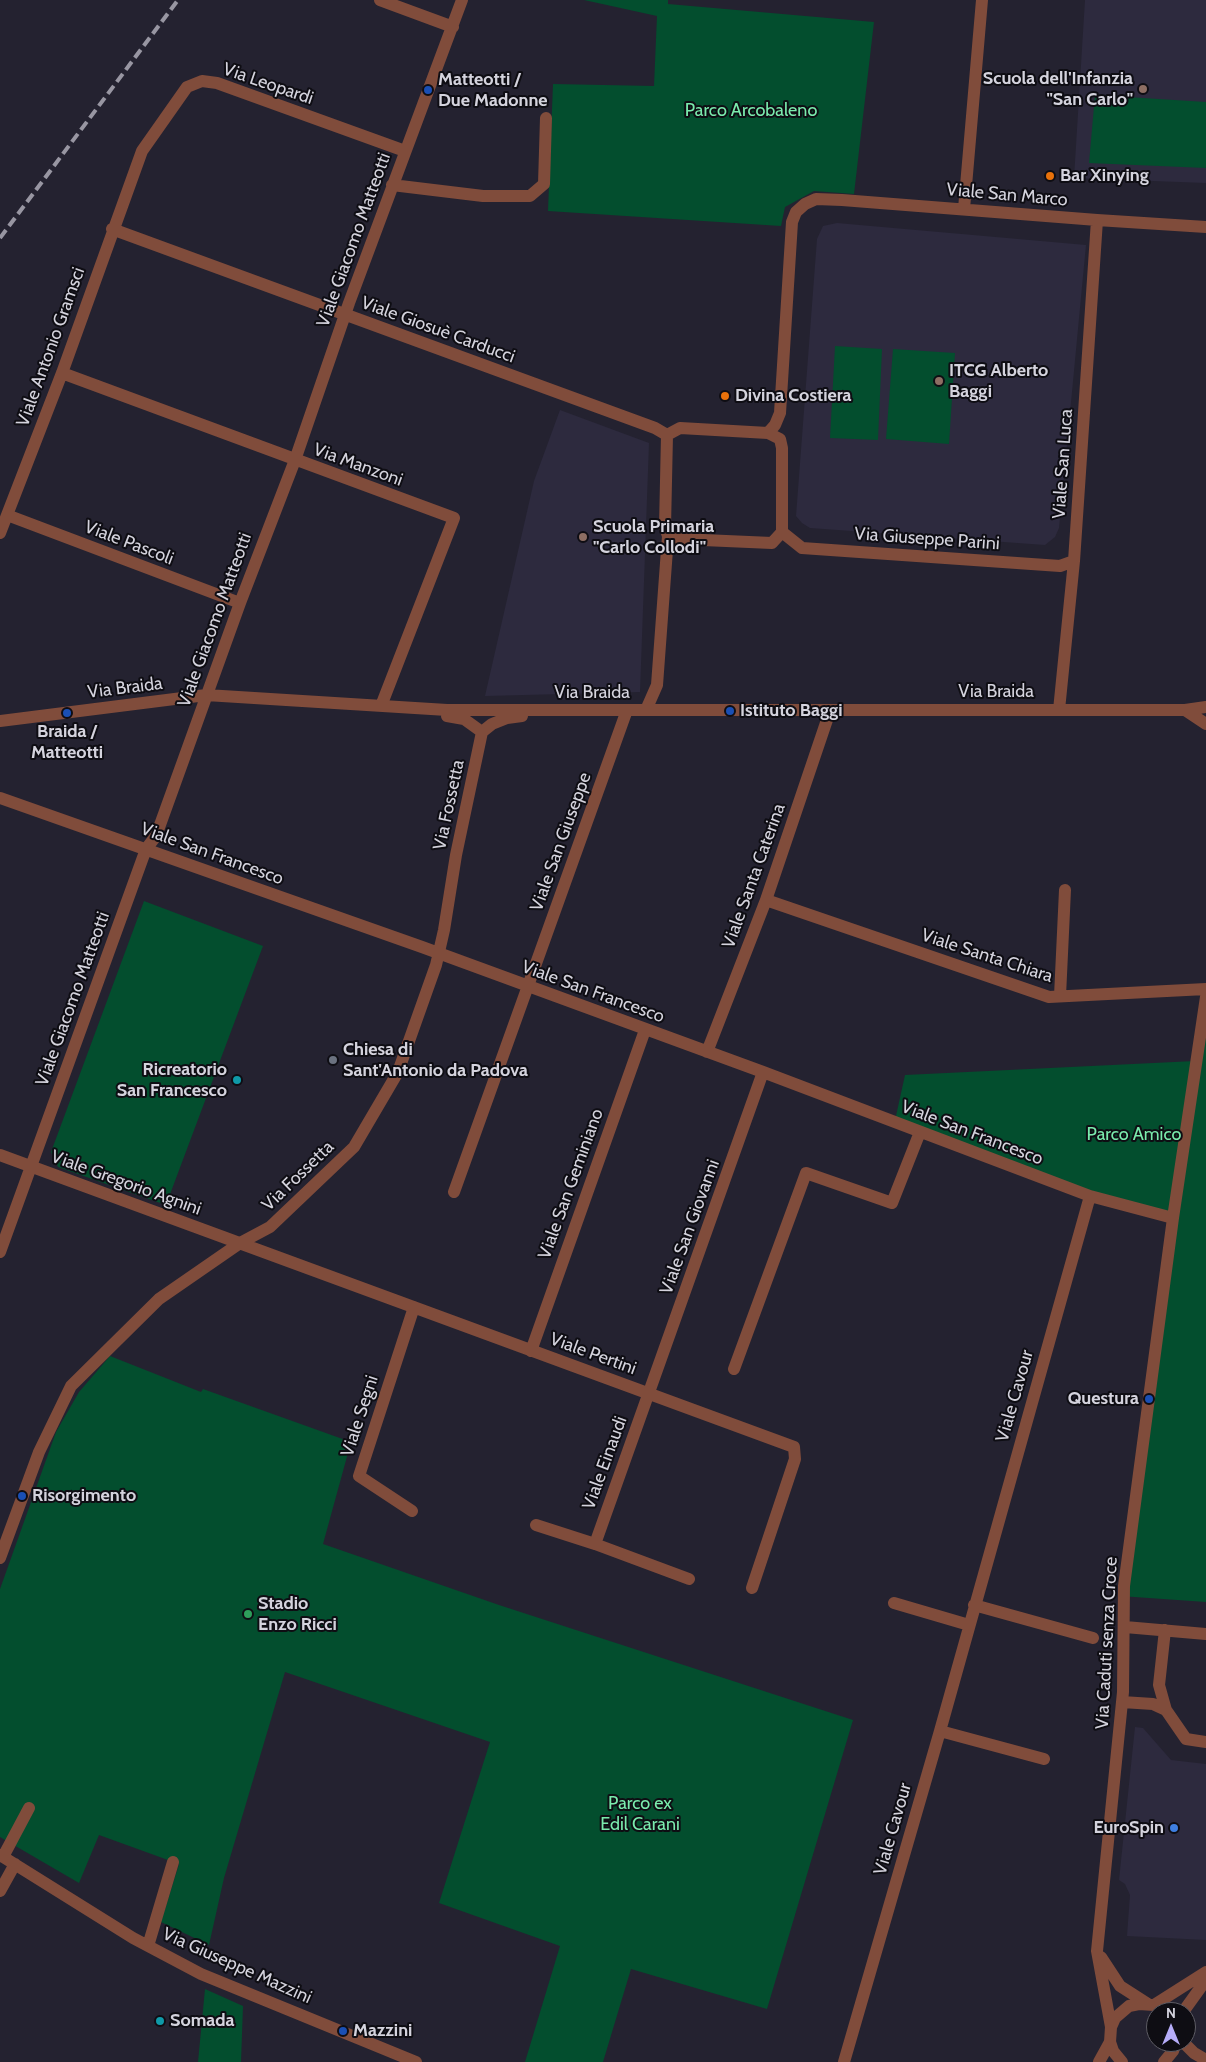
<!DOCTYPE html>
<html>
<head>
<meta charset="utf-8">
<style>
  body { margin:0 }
  #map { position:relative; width:1206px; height:2062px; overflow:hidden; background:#242230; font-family:Cabin,sans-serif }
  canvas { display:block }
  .north { position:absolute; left:1146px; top:2002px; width:50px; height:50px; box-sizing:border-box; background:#0e0d13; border:1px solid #5d5c64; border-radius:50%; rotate:0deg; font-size:14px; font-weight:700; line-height:20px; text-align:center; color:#d4d3dd }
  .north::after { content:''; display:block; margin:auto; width:18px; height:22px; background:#b5acf8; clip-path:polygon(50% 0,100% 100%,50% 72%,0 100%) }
</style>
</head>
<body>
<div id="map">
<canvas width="1206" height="2062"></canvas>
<div class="north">N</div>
</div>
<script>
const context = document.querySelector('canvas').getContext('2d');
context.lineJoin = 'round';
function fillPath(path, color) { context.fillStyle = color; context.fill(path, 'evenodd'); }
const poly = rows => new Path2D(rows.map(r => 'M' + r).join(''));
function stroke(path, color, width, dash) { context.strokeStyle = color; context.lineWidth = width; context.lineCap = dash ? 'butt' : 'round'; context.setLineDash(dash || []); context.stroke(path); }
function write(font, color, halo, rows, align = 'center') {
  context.font = font + ' Cabin,sans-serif'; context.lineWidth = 4; context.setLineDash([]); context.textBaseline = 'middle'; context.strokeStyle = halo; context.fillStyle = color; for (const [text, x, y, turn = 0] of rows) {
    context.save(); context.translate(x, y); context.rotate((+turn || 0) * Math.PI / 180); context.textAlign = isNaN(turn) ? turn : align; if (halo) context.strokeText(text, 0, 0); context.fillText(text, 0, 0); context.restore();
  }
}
const built = poly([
  [1085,0,1206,0,1206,183,1074,178],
  [837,223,1086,245,1059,528,1055,537,1045,545,810,528,802,523,796,516,817,239,823,226],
  [560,410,649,443,640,692,485,696,534,481],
  [1135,1727,1143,1728,1171,1760,1206,1764,1206,1940,1127,1936,1130,1895,1125,1884,1119,1880]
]);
const green = poly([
  [584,0,668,0,668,4,874,22,854,194,814,191,785,207,781,226,548,211,553,84,654,86,657,16],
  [1095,95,1206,102,1206,168,1089,163],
  [835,346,882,349,878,440,830,438],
  [893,349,955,353,949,444,886,439],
  [144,901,263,946,166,1205,58,1167,51,1152],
  [1206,983,1206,1602,1120,1596,1168,1222,894,1125,905,1075,1195,1061],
  [110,1356,201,1392,203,1389,351,1442,323,1544,499,1605,853,1720,767,2009,631,1969,603,2062,525,2062,560,1946,439,1903,490,1742,285,1672,224,1878,209,1945,161,1922,179,1864,99,1835,79,1883,0,1837,0,1589,56,1432,79,1392],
  [205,1989,243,2006,241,2062,198,2062]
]);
const minor = poly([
  [380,0,453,27],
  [392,185,483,196,530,196,544,184,546,118],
  [964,209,982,0],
  [112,229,655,428,667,435],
  [62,373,454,518,381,706],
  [680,428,768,433,780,439,782,448,782,532,772,543,680,539,668,536,665,527,667,435,680,428],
  [768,433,775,425,780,413,792,222,796,212,805,204,816,199,842,200,1097,220,1206,227],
  [7,515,240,603],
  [782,532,802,548,1060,566,1074,561],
  [0,533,62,373,142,151,187,87,202,81,217,83,405,151],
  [646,710,657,685,668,536],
  [1059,710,1074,561,1097,220],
  [1185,710,1206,724],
  [447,716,464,719,482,732],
  [0,721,206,695,447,710,1185,710,1206,707],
  [0,798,422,947,763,1072,1090,1196,1173,1218],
  [766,900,1049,997,1206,989],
  [1060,996,1065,890],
  [707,1052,766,900,830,711],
  [0,1155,794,1447,795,1459,752,1588],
  [454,1192,627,710],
  [0,1252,146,849,156,836,240,603,295,460,349,303,462,0],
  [531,1351,645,1030],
  [734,1369,806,1173,892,1203,920,1132],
  [412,1511,359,1476,414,1307],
  [536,1525,595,1544,689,1579],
  [595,1544,763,1072],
  [0,1558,39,1452,71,1386,159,1299,240,1243,270,1227,354,1147,398,1072,436,965,444,930,456,855,482,732,492,724,507,718,522,716],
  [894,1603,969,1625],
  [974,1605,1093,1638],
  [1125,1627,1206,1634],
  [1165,1630,1159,1685,1166,1710,1186,1739,1206,1742],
  [1122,1702,1153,1704,1166,1710],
  [940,1731,1044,1759],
  [0,1855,133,1938,201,1974,416,2062],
  [3,1857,29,1808],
  [0,1891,15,1864],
  [148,1946,173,1862],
  [1101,1957,1120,1986,1148,2004],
  [1154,2005,1206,1972],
  [1183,2012,1206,1980],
  [1111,2027,1097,1951,1123,1692,1124,1586,1173,1218,1206,997],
  [1183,2042,1194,2053,1206,2060],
  [844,2062,940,1731,1090,1196],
  [1099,2062,1110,2042],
  [1122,2062,1113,2051,1110,2042,1111,2027,1115,2018,1129,2006,1139,2004,1154,2005,1165,2012],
  [1164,2062,1173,2051,1176,2042]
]);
const rail = poly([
  [0,238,178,0]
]);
const markers = [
  [1143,89,5,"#8d6e63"],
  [428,90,5,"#1a4fb4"],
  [1050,176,5,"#e8710a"],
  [939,381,5,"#8d6e63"],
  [725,396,5,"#e8710a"],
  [583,537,5,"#8d6e63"],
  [730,711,5,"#1a4fb4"],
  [67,713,5,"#1a4fb4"],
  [333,1060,5,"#6b7280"],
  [237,1080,5,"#0f9aa8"],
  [1149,1399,5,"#1a4fb4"],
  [22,1496,5,"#1a4fb4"],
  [248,1614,5,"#2e9e5b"],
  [1174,1828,5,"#3f7fe0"],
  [160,2021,5,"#0f9aa8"],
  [343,2031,5,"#1a4fb4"]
];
const poiNames = [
  ["Scuola dell'Infanzia",1133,79,"right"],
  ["\"San Carlo\"",1133,100,"right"],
  ["Matteotti /",438,80],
  ["Due Madonne",438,101],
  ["Bar Xinying",1060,176],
  ["ITCG Alberto",949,371],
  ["Baggi",949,392],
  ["Divina Costiera",735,396],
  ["Scuola Primaria",593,527],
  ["\"Carlo Collodi\"",593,548],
  ["Istituto Baggi",740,711],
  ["Braida /",67,732,"center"],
  ["Matteotti",67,753,"center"],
  ["Chiesa di",343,1050],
  ["Sant'Antonio da Padova",343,1071],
  ["Ricreatorio",227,1070,"right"],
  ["San Francesco",227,1091,"right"],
  ["Questura",1139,1399,"right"],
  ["Risorgimento",32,1496],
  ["Stadio",258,1604],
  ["Enzo Ricci",258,1625],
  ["EuroSpin",1164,1828,"right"],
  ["Somada",170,2021],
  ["Mazzini",353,2031]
];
const streetNames = [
  ["Via Leopardi",268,84,19],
  ["Viale San Marco",1007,195,5],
  ["Viale Giacomo Matteotti",354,240,-70],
  ["Viale Giosuè Carducci",438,330,20],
  ["Viale Antonio Gramsci",51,347,-70],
  ["Viale San Luca",1063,464,-86],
  ["Via Manzoni",358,465,20],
  ["Via Giuseppe Parini",927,539,4],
  ["Viale Pascoli",129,543,21],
  ["Viale Giacomo Matteotti",215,620,-70],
  ["Via Braida",125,688,-7],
  ["Via Braida",996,692],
  ["Via Braida",592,693],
  ["Via Fossetta",449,805,-78],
  ["Viale San Giuseppe",561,842,-70],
  ["Viale San Francesco",212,854,20],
  ["Viale Santa Caterina",754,876,-70],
  ["Viale Santa Chiara",987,956,18],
  ["Viale San Francesco",593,992,20],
  ["Viale Giacomo Matteotti",73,999,-70],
  ["Viale San Francesco",972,1133,21],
  ["Via Fossetta",298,1176,-44],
  ["Viale Gregorio Agnini",126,1183,20],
  ["Viale San Geminiano",571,1184,-70],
  ["Viale San Giovanni",690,1227,-70],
  ["Viale Pertini",593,1354,20],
  ["Viale Cavour",1015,1396,-74],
  ["Viale Segni",360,1416,-72],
  ["Viale Einaudi",605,1463,-70],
  ["Via Caduti senza Croce",1107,1643,-87],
  ["Viale Cavour",893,1829,-74],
  ["Via Giuseppe Mazzini",237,1966,24]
];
const parkNames = [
  ["Parco Arcobaleno",751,111],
  ["Parco Amico",1134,1135],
  ["Parco ex",640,1804],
  ["Edil Carani",640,1825]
];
fillPath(built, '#2d2a3e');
fillPath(green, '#034e2e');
stroke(minor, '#804c3b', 12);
stroke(rail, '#9896a2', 4, [10, 5]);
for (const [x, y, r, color] of markers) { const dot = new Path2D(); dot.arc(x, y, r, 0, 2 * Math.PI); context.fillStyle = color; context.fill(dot); stroke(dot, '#0e0d13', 2); }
write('bold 18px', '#d4d3dd', '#0e0d13', poiNames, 'left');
write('18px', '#d4d3dd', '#0e0d13', streetNames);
write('18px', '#7aebad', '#0e0d13', parkNames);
</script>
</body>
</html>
